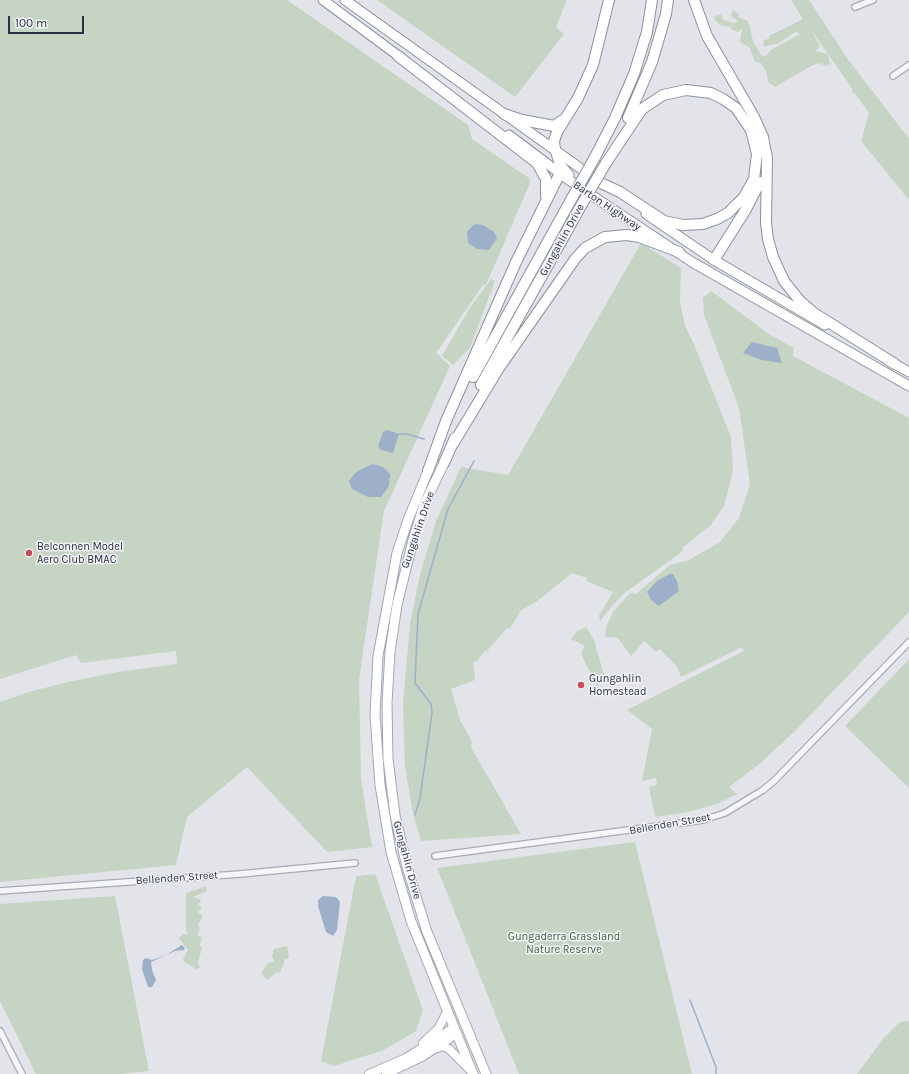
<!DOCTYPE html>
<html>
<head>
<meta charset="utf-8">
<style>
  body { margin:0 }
  #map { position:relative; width:909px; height:1074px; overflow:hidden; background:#e2e4ea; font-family:Karla,sans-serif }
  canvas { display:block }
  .scale { position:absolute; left:8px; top:16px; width:76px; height:18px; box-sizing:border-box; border:2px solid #2a3141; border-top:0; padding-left:5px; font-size:12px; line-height:14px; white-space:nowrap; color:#2a3141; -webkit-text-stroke:3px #f2f3f7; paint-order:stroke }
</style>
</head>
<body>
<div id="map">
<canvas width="909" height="1074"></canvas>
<div class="scale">100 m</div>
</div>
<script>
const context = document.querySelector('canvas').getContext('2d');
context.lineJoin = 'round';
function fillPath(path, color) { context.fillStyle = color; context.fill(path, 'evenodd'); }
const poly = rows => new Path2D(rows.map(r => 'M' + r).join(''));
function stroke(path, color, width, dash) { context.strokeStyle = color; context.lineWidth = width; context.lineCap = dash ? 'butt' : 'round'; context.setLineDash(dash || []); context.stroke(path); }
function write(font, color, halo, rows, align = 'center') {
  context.font = font + ' Karla,sans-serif'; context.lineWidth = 3; context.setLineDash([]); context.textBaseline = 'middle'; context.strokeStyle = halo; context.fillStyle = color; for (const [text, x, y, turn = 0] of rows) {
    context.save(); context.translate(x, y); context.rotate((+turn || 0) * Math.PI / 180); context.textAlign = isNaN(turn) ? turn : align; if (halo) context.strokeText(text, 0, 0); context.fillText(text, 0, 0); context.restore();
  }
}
const green = poly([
  [0,0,287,0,468,125,472,139,529,178,530,183,486,285,483,285,436,353,450,366,384,511,359,679,361,779,372,847,327,852,247,767,187,817,176,865,0,882,0,702,29,692,68,682,118,672,177,664,176,651,81,663,76,655,0,679],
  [377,0,567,0,556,27,564,34,515,97],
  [791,0,809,0,847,58,909,139,909,200,861,141,869,113,856,95,851,91,853,90,810,28,820,46,816,51,828,54,830,64,825,66,819,63,811,66,775,87,768,82,767,73,761,63,755,62,750,48,740,42,742,28,738,32,731,29,731,25,730,27,721,26,715,20,715,16,721,14,723,20,734,23,738,21,731,16,733,10,739,14,738,17,748,21,754,44,762,56,766,56,771,50,800,34,795,32,779,43,763,47,764,40,769,39,769,36,803,19],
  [641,243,681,268,680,302,685,326,693,342,731,437,733,471,724,506,710,526,683,547,683,551,626,592,624,590,625,593,612,606,600,621,599,615,613,592,586,581,587,578,572,573,536,602,521,610,511,627,509,629,507,628,487,651,489,654,485,651,477,661,473,662,475,680,451,689,460,720,472,742,471,747,521,834,421,841,413,814,405,766,403,704,410,624,420,575,436,521,461,467,508,475],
  [491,279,495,281,470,348,453,365,442,356,471,306],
  [711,291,769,334,794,348,793,356,909,418,909,612,794,732,757,766,729,787,737,794,717,804,688,812,655,817,649,787,657,785,656,778,642,781,652,729,627,710,744,651,742,647,681,677,677,666,660,649,656,652,644,641,631,656,618,638,605,637,606,627,613,612,630,593,636,594,670,565,689,560,720,542,739,518,750,484,739,408,704,315,703,298],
  [586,627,594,640,604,675,597,686,581,654,585,646,571,639,577,631],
  [909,659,909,788,845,726],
  [635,842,692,1074,519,1074,437,868],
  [375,874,423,1010,416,1031,384,1050,334,1066,321,1061,356,876],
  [206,886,207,891,193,897,200,899,201,902,197,904,201,906,201,909,197,912,202,915,202,919,198,924,200,929,197,935,202,937,200,945,202,948,198,962,200,968,196,969,184,962,183,959,188,950,179,938,183,934,188,935,186,928,186,893],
  [115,896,149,1071,119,1074,36,1074,0,1001,0,904],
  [287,946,289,955,288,959,285,959,280,973,277,972,267,980,261,973,268,963,274,962,272,956,274,949],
  [909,1021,909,1074,857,1074,882,1040,900,1022]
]);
const water = poly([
  [475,224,483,225,494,232,497,238,489,250,477,249,468,243,467,231],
  [752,342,777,348,782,363,762,360,743,353],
  [387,430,399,434,393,453,381,450,378,446,383,432],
  [373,464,383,467,390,474,389,486,381,497,368,497,352,489,349,481,356,472],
  [670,574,673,574,677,581,679,591,659,606,651,600,647,592,657,581],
  [323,896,336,897,340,902,337,930,333,936,326,932,318,906,318,900],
  [182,945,185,948,184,950,175,951,151,962,152,970,156,980,152,987,148,987,142,969,143,960,146,958,152,960,166,955]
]);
const stream = poly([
  [399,434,407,434,424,439],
  [415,815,420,798,432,713,431,704,415,683,418,614,448,509,474,461],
  [690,1000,716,1067,716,1074]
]);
const minor = poly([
  [855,7,873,0],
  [893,76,909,65],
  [435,856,703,820,725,813,763,790,774,781,909,642],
  [0,891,240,874,355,863],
  [0,1031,22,1074]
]);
const secondary = poly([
  [423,1043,438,1029,447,1012],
  [437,1048,443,1046,449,1049,471,1071],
  [369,1074,406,1058,453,1028],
  [386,1074,422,1057,456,1034]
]);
const primary = poly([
  [444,463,424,505,413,540,397,605,390,652,387,703,388,759,395,815,407,867,427,932,486,1074],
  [428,471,408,520,397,553,378,656,375,715,380,785,391,852,411,921,473,1074]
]);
const trunk = poly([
  [323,0,404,60],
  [345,0,601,183],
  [509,135,566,178,692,262,909,386],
  [555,150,559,163,569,175],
  [646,214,714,260,825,325],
  [889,361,909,372]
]);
const motorway = poly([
  [694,0,707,36,754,117,763,137,767,158,766,223,768,239,773,257,784,281,800,301,814,313,895,364],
  [398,56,537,163,546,179,546,196],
  [504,114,522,120,554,126,563,120],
  [628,118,652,62,666,14,668,0],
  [555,150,554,141,557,132,578,98,593,65,609,0],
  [595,157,615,118,634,74,647,32,652,0],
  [603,184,620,192,664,221,683,225,703,224,717,219,728,213,744,197,754,179,757,154,751,130,736,108,723,99,711,93,686,90,663,95,642,109,606,163],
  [714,260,745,211,760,182],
  [473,377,572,198],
  [481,385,582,204],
  [453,444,499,368,575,259,585,248,605,237,627,235,639,237,679,252],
  [444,463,455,438],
  [428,471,446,421,516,262,560,173]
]);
const motorwayBridge = poly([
  [572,198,595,157],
  [582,204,606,163]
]);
const markers = [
  [29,553,4,"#cb4b55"],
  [581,685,4,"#cb4b55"]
];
const streetNames = [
  ["Barton Highway",607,206,34],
  ["Gungahlin Drive",562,240,-61],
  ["Gungahlin Drive",418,530,-71],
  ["Bellenden Street",670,824,-10],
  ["Gungahlin Drive",407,860,75],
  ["Bellenden Street",177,878,-4]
];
const poiNames = [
  ["Belconnen Model",37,547],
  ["Aero Club BMAC",37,560],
  ["Gungahlin",589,679],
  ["Homestead",589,692]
];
const parkNames = [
  ["Gungaderra Grassland",564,937],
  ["Nature Reserve",564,950]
];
fillPath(green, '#c6d4c3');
fillPath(water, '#9eb0c9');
stroke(stream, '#9eb0c9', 1.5);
stroke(minor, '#a7abb4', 8);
stroke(secondary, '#a7abb4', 10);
stroke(primary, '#a1a8b5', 11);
stroke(trunk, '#8a91a0', 11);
stroke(motorway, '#8a91a0', 12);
stroke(minor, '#f5f6f8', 5.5);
stroke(secondary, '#fff', 8);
stroke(primary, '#fff', 9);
stroke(trunk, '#fff', 9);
stroke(motorway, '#fff', 10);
stroke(motorwayBridge, '#8a91a0', 12, []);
stroke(motorwayBridge, '#fff', 10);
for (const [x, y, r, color] of markers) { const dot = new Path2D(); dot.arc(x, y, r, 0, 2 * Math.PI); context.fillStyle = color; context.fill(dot); stroke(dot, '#f2f3f7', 1.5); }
write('11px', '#2a3141', '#f2f3f7', streetNames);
write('11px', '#2a3141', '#f2f3f7', poiNames, 'left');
write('11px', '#3c5d38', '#f2f3f7', parkNames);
</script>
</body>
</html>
